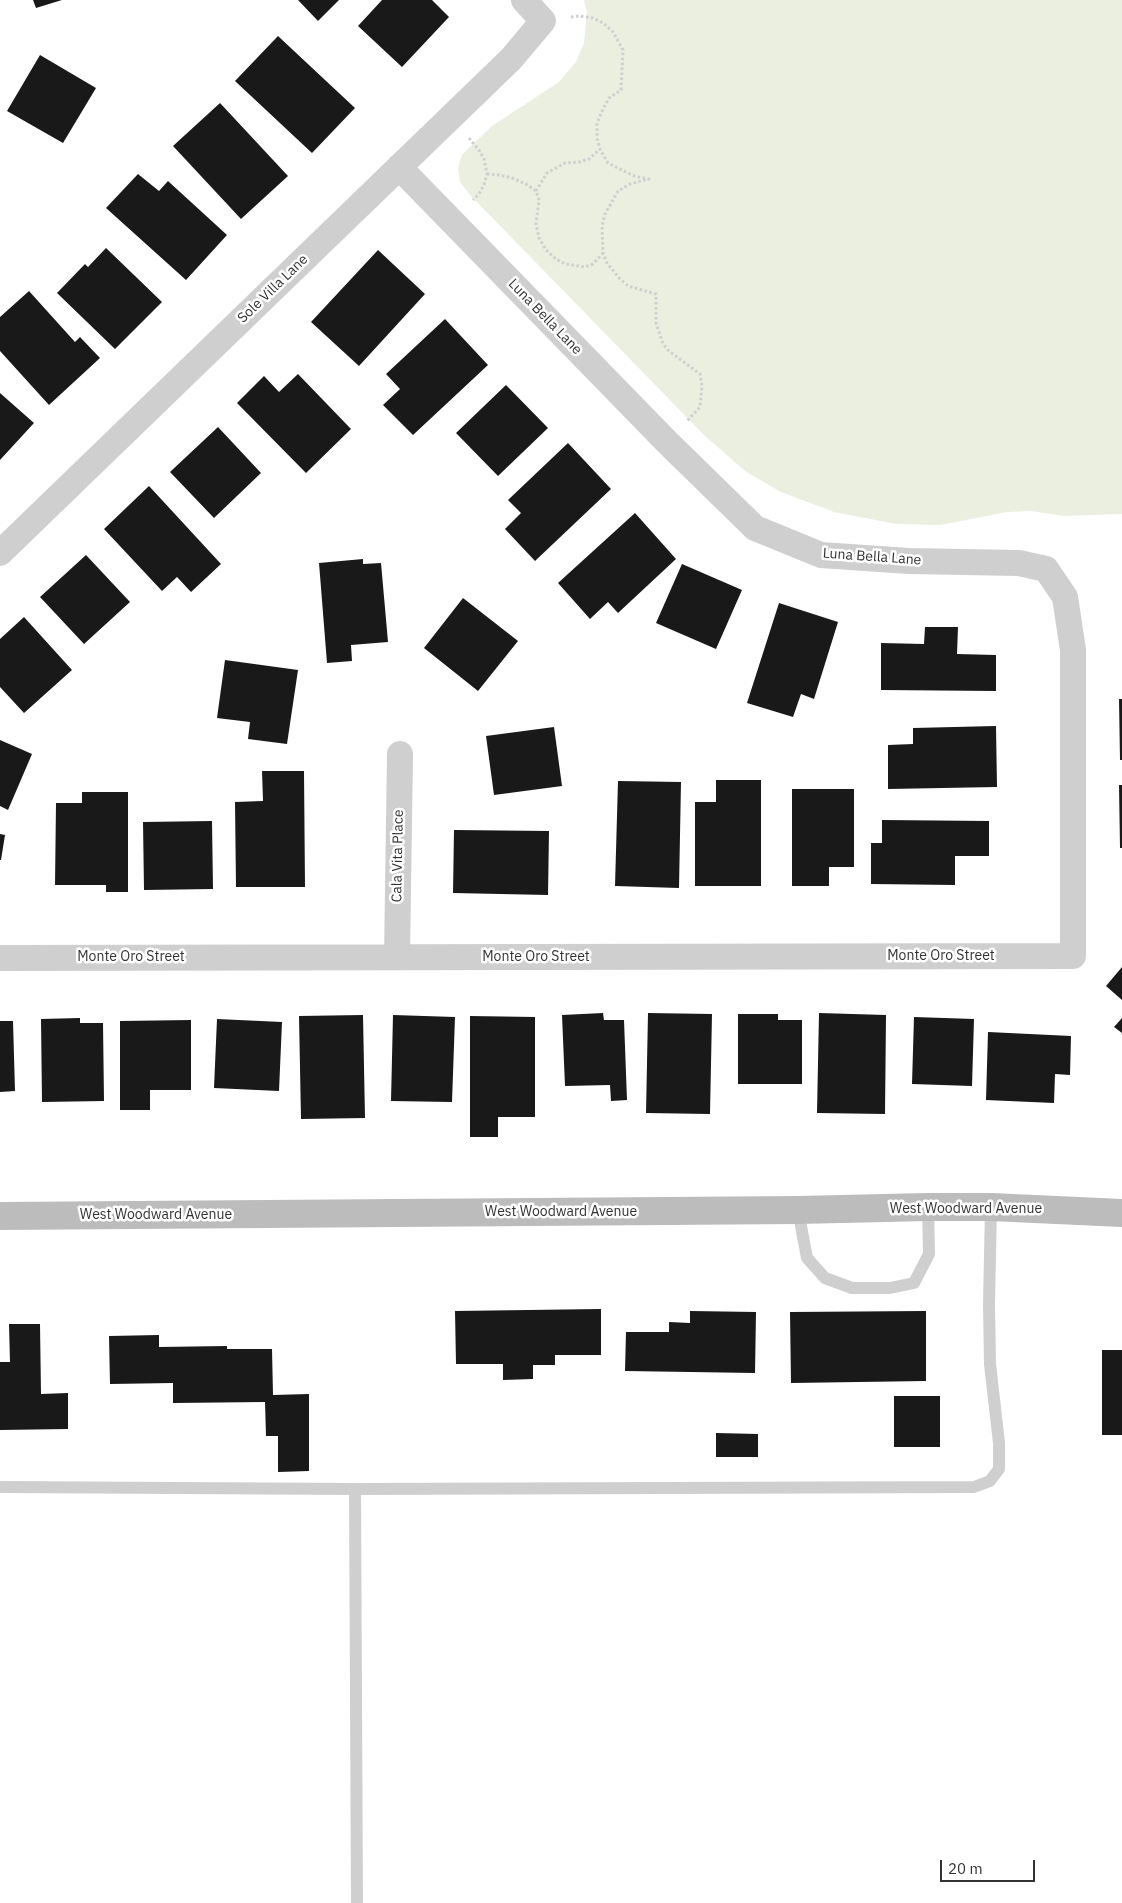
<!DOCTYPE html>
<html>
<head>
<meta charset="utf-8">
<style>
  body { margin:0 }
  #map { position:relative; width:1122px; height:1903px; overflow:hidden; background:#fff; font-family:"IBM Plex Sans",sans-serif }
  canvas { display:block }
  .scale { position:absolute; left:940px; top:1860px; width:95px; height:22px; box-sizing:border-box; border:2px solid #323232; border-top:0; padding-left:6px; font-size:15px; line-height:18px; white-space:nowrap; color:#323232; -webkit-text-stroke:4px #fff; paint-order:stroke }
</style>
</head>
<body>
<div id="map">
<canvas width="1122" height="1903"></canvas>
<div class="scale">20 m</div>
</div>
<script>
const context = document.querySelector('canvas').getContext('2d');
context.lineJoin = 'round';
function fillPath(path, color) { context.fillStyle = color; context.fill(path, 'evenodd'); }
const poly = rows => new Path2D(rows.map(r => 'M' + r).join(''));
function stroke(path, color, width, dash) { context.strokeStyle = color; context.lineWidth = width; context.lineCap = dash ? 'butt' : 'round'; context.setLineDash(dash || []); context.stroke(path); }
function write(font, color, halo, rows, align = 'center') {
  context.font = font + ' "IBM Plex Sans",sans-serif'; context.lineWidth = 5; context.setLineDash([]); context.textBaseline = 'middle'; context.strokeStyle = halo; context.fillStyle = color; for (const [text, x, y, turn = 0] of rows) {
    context.save(); context.translate(x, y); context.rotate((+turn || 0) * Math.PI / 180); context.textAlign = isNaN(turn) ? turn : align; if (halo) context.strokeText(text, 0, 0); context.fillText(text, 0, 0); context.restore();
  }
}
const green = poly([
  [584,0,1122,0,1122,514,1064,516,1031,511,1007,512,940,525,896,524,834,512,781,492,745,471,705,436,471,196,460,182,458,168,462,155,470,147,492,126,559,82,576,62,584,43,587,12]
]);
const building = poly([
  [33,0,62,0,36,8],
  [298,0,339,0,318,21],
  [382,0,432,0,449,17,402,67,358,26],
  [278,36,355,108,312,153,235,81],
  [40,55,96,88,63,143,7,111],
  [220,103,288,176,241,219,173,146],
  [138,174,159,191,168,181,227,235,186,280,106,208],
  [106,248,162,302,115,349,57,293,85,264,88,267],
  [378,250,425,294,359,366,311,322],
  [29,291,75,342,80,337,100,358,49,405,0,351,0,317],
  [445,319,488,365,413,435,383,405,400,389,386,374],
  [298,374,351,429,306,473,237,403,264,376,279,392],
  [506,385,548,428,498,476,456,433],
  [0,393,34,423,0,460],
  [218,427,261,473,214,518,170,472],
  [568,443,611,489,535,561,505,529,521,513,508,500],
  [149,486,221,564,191,592,177,577,162,591,104,529],
  [635,513,676,559,618,613,608,602,590,619,558,583],
  [86,555,130,602,84,644,40,597],
  [363,559,363,564,381,563,388,642,351,645,352,661,327,663,319,563],
  [682,564,742,590,716,649,656,623],
  [463,598,518,641,478,691,424,648],
  [779,603,838,622,814,699,801,694,793,717,747,703],
  [24,617,72,670,24,713,0,687,0,639],
  [925,627,958,627,957,654,996,655,996,691,881,690,881,643,924,644],
  [225,660,298,670,287,744,248,739,250,722,217,718],
  [1119,699,1122,699,1122,760,1120,760],
  [996,726,997,787,888,789,888,745,913,744,913,728],
  [554,727,562,786,494,795,486,736],
  [0,740,32,754,8,810,0,806],
  [262,771,304,771,305,887,236,887,235,802,263,801],
  [716,780,761,780,761,886,695,886,695,802,716,802],
  [618,781,681,782,679,888,615,886],
  [1119,785,1122,785,1122,848,1120,848],
  [792,789,854,789,854,867,829,867,829,886,792,886],
  [82,792,128,792,128,892,106,892,106,885,55,885,56,803,82,803],
  [882,820,989,821,989,856,955,856,955,885,871,884,871,843,882,843],
  [212,821,213,889,144,890,143,822],
  [454,830,549,831,548,895,453,893],
  [0,834,5,835,1,860,0,860],
  [1122,967,1122,1000,1106,986],
  [603,1013,604,1020,624,1020,627,1100,611,1101,610,1085,565,1086,562,1015],
  [648,1013,712,1014,710,1114,646,1113],
  [819,1013,886,1015,885,1114,817,1113],
  [738,1014,778,1014,778,1020,802,1020,802,1084,738,1084],
  [363,1015,365,1118,301,1119,299,1016],
  [393,1015,455,1017,452,1102,391,1101],
  [470,1016,535,1017,535,1117,498,1117,498,1137,470,1137],
  [914,1017,974,1019,972,1086,912,1084],
  [80,1018,80,1023,103,1023,104,1101,42,1102,41,1019],
  [1122,1018,1122,1033,1114,1027],
  [217,1019,282,1022,279,1091,214,1088],
  [191,1020,191,1090,150,1090,150,1110,120,1110,120,1021],
  [0,1021,13,1021,15,1091,0,1092],
  [988,1032,1071,1036,1070,1075,1055,1074,1054,1103,986,1100],
  [601,1309,601,1355,555,1355,555,1365,533,1365,533,1379,503,1380,503,1364,456,1364,455,1311],
  [690,1311,756,1312,755,1373,625,1371,626,1332,669,1332,669,1322,690,1323],
  [926,1311,926,1381,791,1383,790,1312],
  [9,1324,40,1324,41,1394,68,1393,68,1429,0,1430,0,1362,10,1362],
  [159,1335,159,1347,227,1346,227,1349,272,1349,273,1395,309,1394,309,1471,278,1472,278,1436,266,1436,265,1402,173,1403,173,1383,110,1384,109,1336],
  [1102,1350,1122,1350,1122,1435,1102,1435],
  [894,1396,940,1396,940,1447,894,1447],
  [716,1433,758,1434,758,1457,716,1457]
]);
const path = poly([
  [571,17,579,16,593,18,603,23,613,32,623,50,621,90,609,98,603,109,597,123,597,138,600,149,608,163,634,176,649,179,630,184,618,191,605,214,602,226,603,253,607,263,620,279,628,286,656,294,656,323,663,344,669,351,700,374,702,386,700,407,687,421],
  [469,138,479,150,484,159,487,174,484,185,479,194,473,200],
  [487,174,500,175,512,178,526,184,536,191,539,200,536,224,539,238,546,250,556,259,565,264,585,267,593,264,603,253],
  [536,191,547,173,565,163,579,162,589,159,600,149]
]);
const lane = poly([
  [798,1210,807,1258,825,1278,852,1288,890,1288,914,1283,929,1254,928,1207],
  [0,1487,355,1489,974,1487,990,1481,999,1469,999,1443,990,1364,989,1304,991,1207],
  [355,1489,357,1903]
]);
const street = poly([
  [0,553,511,59,543,21,524,0],
  [397,957,400,754],
  [0,958,1073,956,1073,650,1065,597,1046,569,1019,563,909,561,821,555,755,528,667,442,399,167]
]);
const secondary = poly([
  [0,1216,798,1210,928,1207,991,1207,1122,1213]
]);
const streetNames = [
  ["Sole Villa Lane",273,289,-44],
  ["Luna Bella Lane",545,317,46],
  ["Luna Bella Lane",872,557,4],
  ["Cala Vita Place",398,856,-89],
  ["Monte Oro Street",941,956],
  ["Monte Oro Street",131,957],
  ["Monte Oro Street",536,957],
  ["West Woodward Avenue",966,1209],
  ["West Woodward Avenue",561,1212],
  ["West Woodward Avenue",156,1215]
];
fillPath(green, '#eaefdf');
fillPath(building, '#191919');
stroke(path, '#cfcfcf', 3, [2.5, 2.5]);
stroke(lane, '#cfcfcf', 12);
stroke(street, '#cfcfcf', 26);
stroke(secondary, '#bcbcbc', 28);
write('14px', '#323232', '#fff', streetNames);
</script>
</body>
</html>
